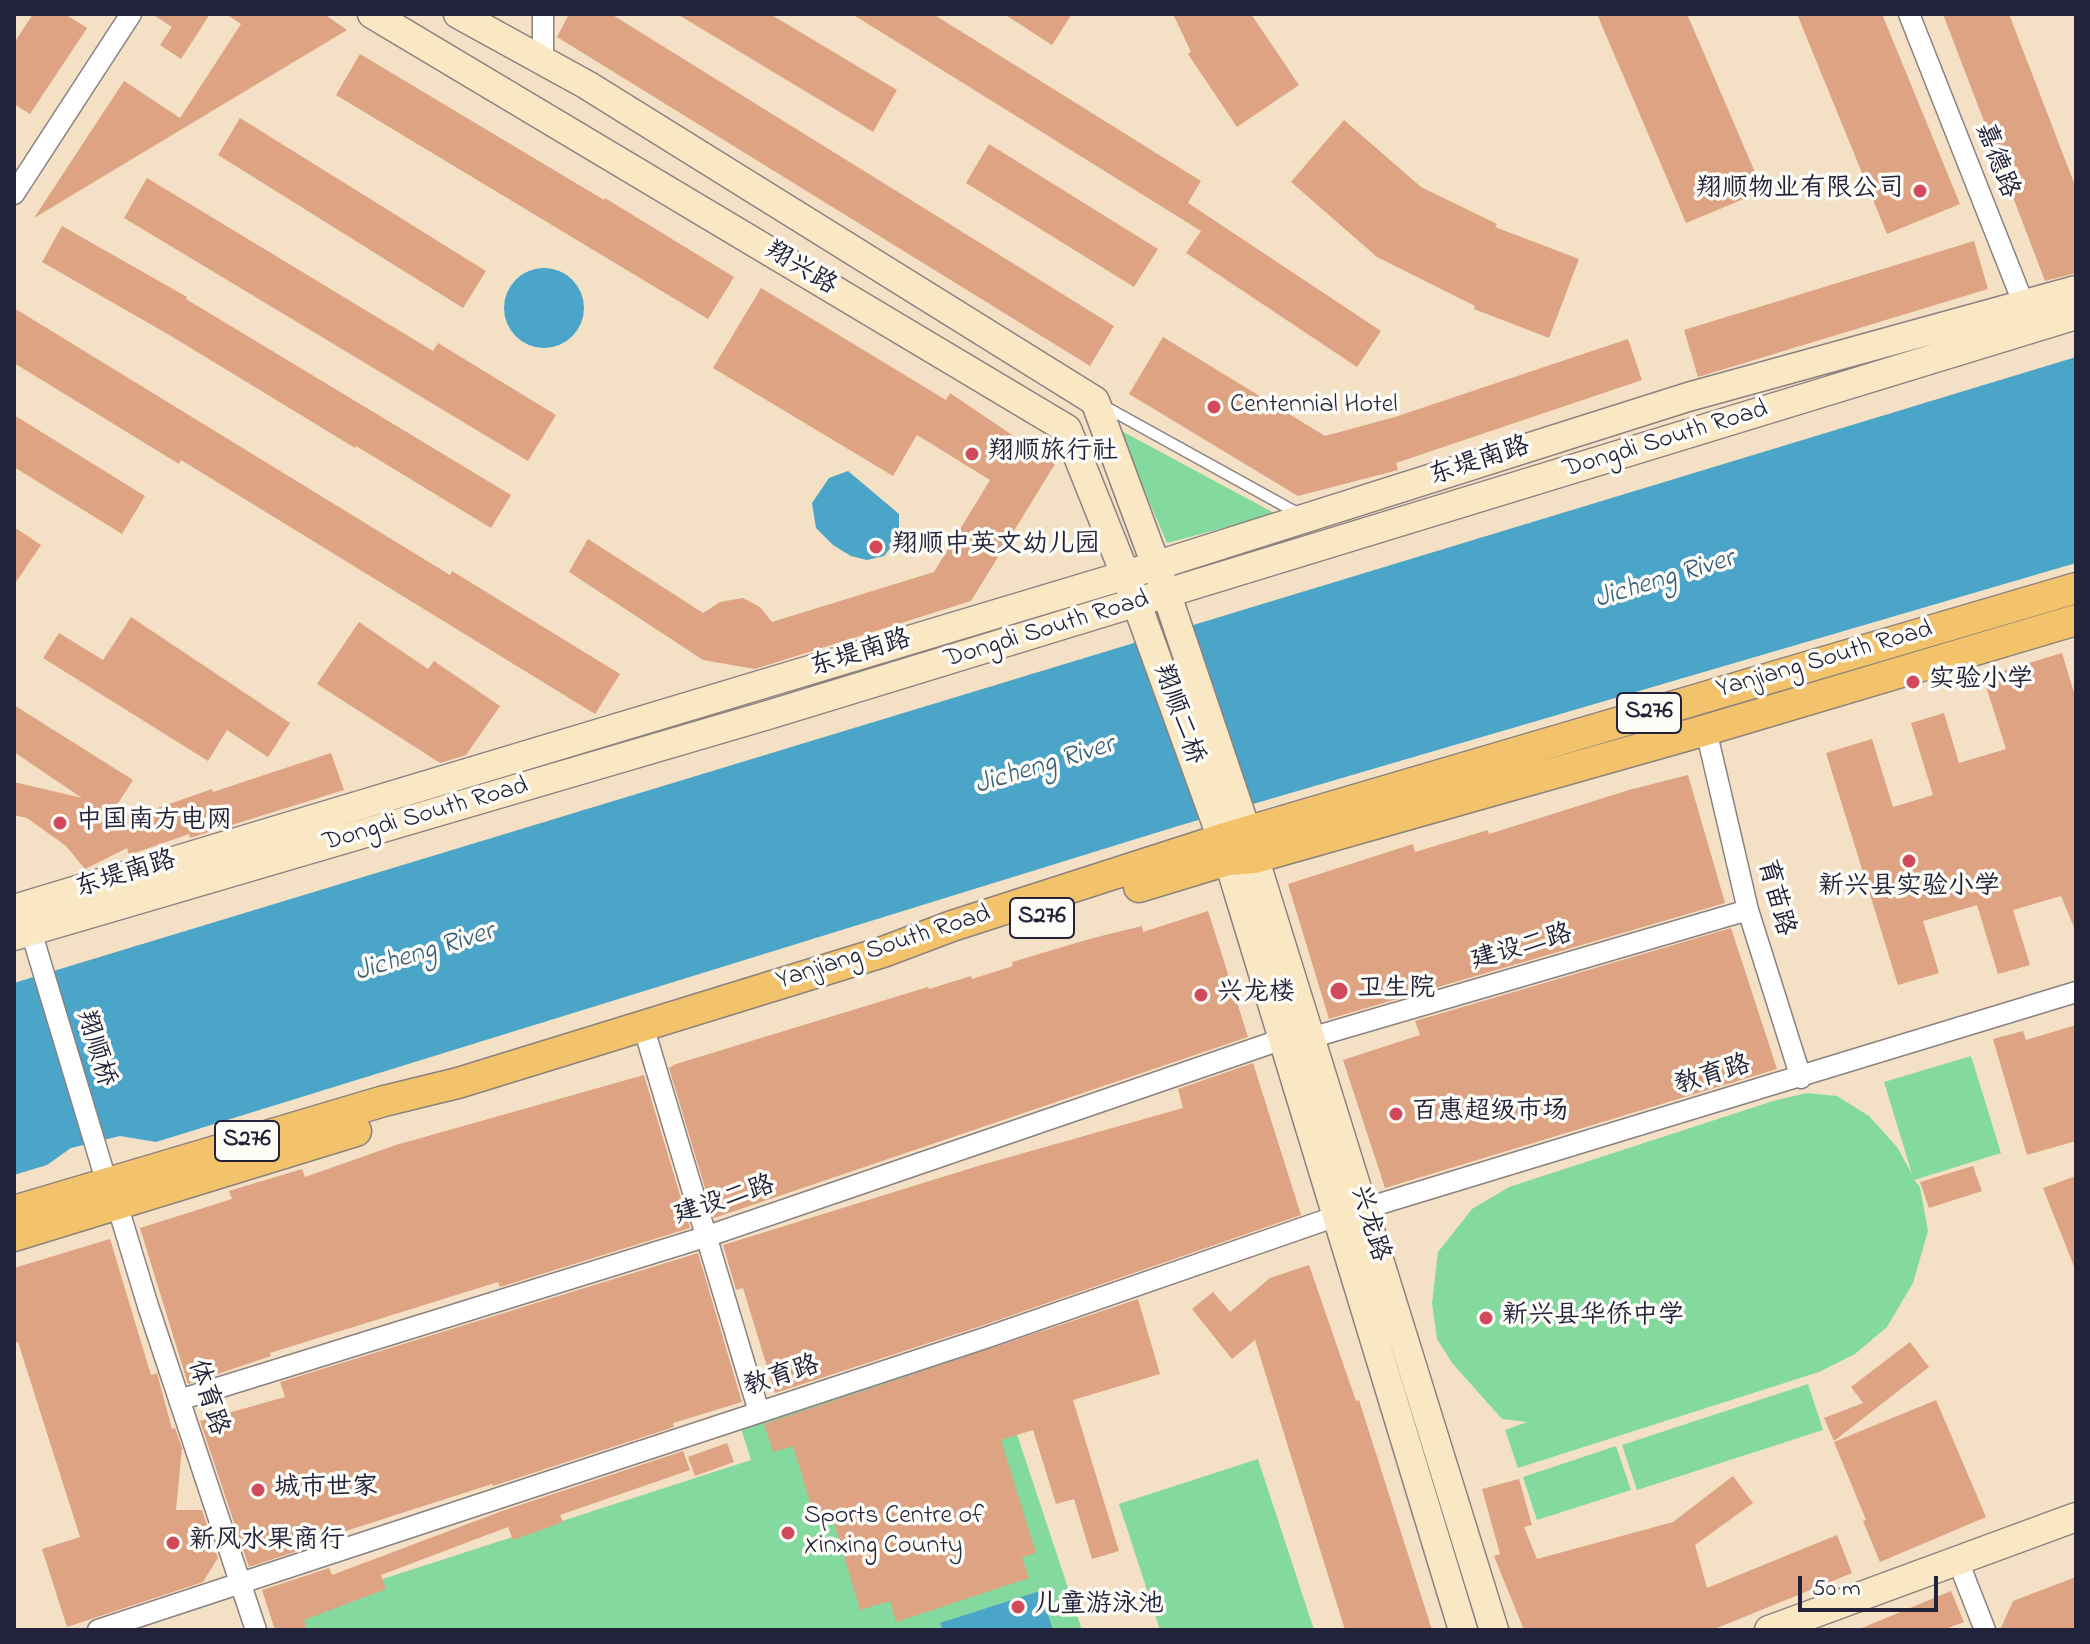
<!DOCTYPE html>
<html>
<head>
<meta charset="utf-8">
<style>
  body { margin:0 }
  #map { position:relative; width:2090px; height:1644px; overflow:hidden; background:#f3e0c5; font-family:"Indie Flower",sans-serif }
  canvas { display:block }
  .frame { position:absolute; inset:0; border:16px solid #22223b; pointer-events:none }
  .scale { position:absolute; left:1798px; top:1576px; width:140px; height:36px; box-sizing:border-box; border:4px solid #22223b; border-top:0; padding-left:10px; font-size:24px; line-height:28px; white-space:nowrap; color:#22223b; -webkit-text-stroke:6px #fdfcf7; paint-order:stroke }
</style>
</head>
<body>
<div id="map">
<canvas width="2090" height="1644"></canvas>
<div class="frame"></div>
<div class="scale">50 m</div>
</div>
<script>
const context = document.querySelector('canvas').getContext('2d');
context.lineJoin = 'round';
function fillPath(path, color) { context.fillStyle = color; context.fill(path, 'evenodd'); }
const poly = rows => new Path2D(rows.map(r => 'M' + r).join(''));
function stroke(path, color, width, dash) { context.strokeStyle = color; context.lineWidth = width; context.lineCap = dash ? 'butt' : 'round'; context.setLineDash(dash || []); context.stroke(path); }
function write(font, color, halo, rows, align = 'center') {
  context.font = font + ' "Indie Flower","LXGW WenKai TC",sans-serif'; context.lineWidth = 7; context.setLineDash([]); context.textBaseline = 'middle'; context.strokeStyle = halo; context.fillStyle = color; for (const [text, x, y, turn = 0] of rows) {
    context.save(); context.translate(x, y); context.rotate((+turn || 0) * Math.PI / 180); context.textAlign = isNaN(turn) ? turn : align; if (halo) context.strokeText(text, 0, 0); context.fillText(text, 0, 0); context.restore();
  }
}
const green = poly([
  [1118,429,1276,514,1167,543],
  [1971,1056,2001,1153,1914,1180,1920,1187,1928,1231,1913,1283,1887,1327,1855,1354,1819,1372,1518,1468,1505,1430,1527,1422,1502,1419,1452,1363,1437,1339,1432,1303,1438,1252,1472,1209,1509,1187,1773,1101,1807,1093,1837,1096,1869,1116,1897,1147,1912,1174,1884,1082],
  [985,1338,1082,1630,307,1630,299,1606,751,1460,738,1419],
  [1808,1384,1823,1430,1637,1490,1622,1445],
  [1616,1446,1631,1490,1537,1520,1523,1477],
  [1258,1459,1314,1630,1160,1630,1119,1504]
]);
const water = poly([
  '504 308a40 40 0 1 1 80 0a40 40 0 1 1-80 0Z',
  [2076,357,2076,563,1178,826,156,1142,120,1136,71,1148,47,1165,14,1175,14,983],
  [848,471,899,514,899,537,884,556,867,560,851,556,833,545,816,528,812,503,829,478],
  [1040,1591,1053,1630,943,1630,940,1623]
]);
const building = poly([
  [33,14,65,14,87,28,30,114,14,104,14,43],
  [152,14,210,14,181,59,160,45,172,27],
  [226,14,324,14,347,30,34,218,124,81,180,118,241,24],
  [569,14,611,14,1114,326,1090,366,557,37],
  [677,14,770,14,897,90,873,132],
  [852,14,933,14,1201,181,1188,203,1381,331,1357,367,1186,253,1201,231],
  [1004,14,1072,14,1052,45],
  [1173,14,1251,14,1299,85,1237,127,1188,54,1191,52],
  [1597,14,1687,14,1763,191,1686,223],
  [1797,14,1882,14,1960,204,1887,234],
  [1943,14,2009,14,2076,188,2076,273,2045,281],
  [360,54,604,200,605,198,734,277,708,319,336,95],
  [240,118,486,271,463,308,218,155],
  [1344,120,1421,187,1497,224,1495,227,1579,259,1549,338,1474,309,1475,306,1377,257,1291,182],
  [989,144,1158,249,1134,287,966,183],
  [147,178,433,351,438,343,556,415,528,461,124,218],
  [62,226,187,297,186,299,511,495,491,528,356,446,355,448,171,336,42,262],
  [1974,241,1988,289,1698,377,1684,330],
  [761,288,946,400,950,393,1055,464,971,601,755,669,703,660,569,572,588,539,703,613,720,602,743,598,760,607,772,622,934,572,990,480,917,435,893,476,713,368],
  [14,308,450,575,452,571,620,674,595,714,181,460,179,464,14,363],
  [1163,337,1325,436,1395,417,1628,339,1642,380,1396,463,1398,470,1298,496,1129,394],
  [14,415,145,496,122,534,14,467],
  [14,527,41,545,14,585],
  [131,617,290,723,268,757,227,730,208,761,43,658,59,633,103,660],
  [359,622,428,669,434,661,500,706,466,755,440,763,317,684],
  [2062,653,2076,699,2076,932,2061,896,2013,910,2030,965,1998,974,1977,905,1923,921,1939,973,1898,985,1826,753,1872,739,1893,807,1933,795,1911,723,1944,713,1959,763,2006,749,1983,677],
  [14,705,133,780,108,819,150,805,152,810,212,789,213,792,331,753,344,790,190,838,189,834,129,855,127,848,85,869,66,846,27,818,14,815,14,782,82,798,14,752],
  [1688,775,1725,903,1329,1019,1288,884,1413,844,1415,852,1488,830,1489,834,1629,790],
  [1208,911,1248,1037,714,1218,669,1068,676,1064,928,987,929,989,971,976,972,979,1013,966,1012,962,1093,938,1142,926,1143,932],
  [1731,928,1777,1069,1385,1188,1343,1060,1420,1035,1415,1021],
  [2076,1025,2076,1141,2027,1155,1993,1039,2023,1031,2026,1040],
  [1253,1063,1301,1215,981,1326,775,1393,743,1288,736,1290,723,1245,978,1166,1183,1108,1178,1089],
  [644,1075,690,1228,500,1287,498,1282,270,1353,271,1356,188,1384,140,1228,232,1199,229,1191,302,1169,305,1177,396,1145],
  [1973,1166,1982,1191,1929,1208,1920,1182],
  [2076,1176,2076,1269,2075,1269,2043,1188],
  [110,1239,151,1375,157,1373,172,1429,175,1428,182,1448,176,1510,202,1510,218,1558,203,1582,67,1627,42,1549,80,1537,18,1342,14,1343,14,1268],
  [698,1253,742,1402,673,1423,674,1427,493,1486,492,1484,321,1539,322,1543,249,1567,200,1421,285,1397,280,1382],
  [1309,1265,1356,1401,1359,1400,1432,1630,1345,1630,1255,1340,1232,1359,1192,1309,1213,1292,1230,1312,1270,1278],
  [1138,1299,1160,1374,1073,1400,1119,1551,1092,1559,1074,1499,1056,1504,1033,1430,1001,1440,1036,1553,1022,1557,1029,1578,896,1622,890,1601,860,1610,830,1509,814,1515,793,1446,773,1452,764,1424],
  [1910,1342,1929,1367,1834,1441,1824,1418,1863,1403,1851,1387],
  [1936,1400,1986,1517,1880,1562,1863,1521,1866,1520,1834,1442],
  [727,1443,734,1462,695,1476,688,1457],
  [683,1451,690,1470,560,1515,563,1522,513,1540,508,1527,381,1575,386,1589,304,1620,307,1630,275,1630,262,1590,329,1568,332,1575,502,1511],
  [1733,1476,1753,1503,1695,1545,1707,1588,1837,1535,1852,1573,1712,1630,1524,1630,1494,1556,1500,1554,1482,1489,1519,1479,1532,1525,1524,1527,1537,1559,1673,1522],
  [2076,1577,2076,1630,2000,1630,2013,1601],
  [1951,1591,1964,1622,1943,1630,1857,1630]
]);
const lane = poly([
  [1102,405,1301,515]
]);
const street = poly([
  [543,14,543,61],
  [1909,14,2028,315],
  [14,194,131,14],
  [1706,730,1748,910,1801,1078],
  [20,924,31,931,102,1167,117,1204,148,1306,256,1630],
  [1310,1038,1748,910],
  [648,1042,759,1412],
  [1363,1209,2076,992],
  [179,1400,708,1236,1283,1039],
  [1958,1561,1985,1630],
  [98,1630,985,1338,1337,1216]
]);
const secondary = poly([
  [372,14,1067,429,1137,604,1222,839,1463,1630],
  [458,14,587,85,1095,401,1167,595,1242,818,1494,1630],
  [14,909,1126,575,1688,397,2076,290],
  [14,936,768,715,2076,315],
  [1769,1630,2076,1517]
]);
const primary = poly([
  [1139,887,1228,860,1254,858,1706,730,2076,620],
  [14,1211,384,1101,458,1083,883,952,952,926,1222,839,2076,588],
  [14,1236,356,1131]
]);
const markers = [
  [1920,191,8,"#d1495b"],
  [1214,407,8,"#d1495b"],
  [972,454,8,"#d1495b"],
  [876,547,8,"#d1495b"],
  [1913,682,8,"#d1495b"],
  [60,823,8,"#d1495b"],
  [1909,861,8,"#d1495b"],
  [1339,991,10,"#d1495b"],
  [1201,995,8,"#d1495b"],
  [1396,1114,8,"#d1495b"],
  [1486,1318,8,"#d1495b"],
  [258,1490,8,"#d1495b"],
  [788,1533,8,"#d1495b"],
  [173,1543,8,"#d1495b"],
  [1018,1607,8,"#d1495b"]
];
const shields = [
  [1649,713,64],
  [1042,918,64],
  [247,1141,64]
];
const shieldNames = [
  ["S276",1649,713],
  ["S276",1042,918],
  ["S276",247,1141]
];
const streetNames = [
  ["嘉德路",1995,161,69],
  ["翔兴路",800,270,31],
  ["Dongdi South Road",1666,441,-17],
  ["东堤南路",1480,463,-18],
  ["Dongdi South Road",1047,631,-17],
  ["东堤南路",861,655,-17],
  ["Yanjiang South Road",1825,661,-16],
  ["翔顺二桥",1177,715,70],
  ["Dongdi South Road",426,816,-16],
  ["东堤南路",126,876,-17],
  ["育苗路",1774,898,75],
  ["Yanjiang South Road",884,949,-18],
  ["建设二路",1522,949,-16],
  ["翔顺桥",94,1049,73],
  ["教育路",1713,1077,-17],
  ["建设二路",725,1202,-18],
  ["兴龙路",1368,1224,73],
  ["教育路",782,1378,-18],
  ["体育路",206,1398,72]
];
const poiNames = [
  ["翔顺物业有限公司",1904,191,"right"],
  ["Centennial Hotel",1230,407],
  ["翔顺旅行社",988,454],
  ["翔顺中英文幼儿园",892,547],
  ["实验小学",1929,682],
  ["中国南方电网",76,823],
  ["新兴县实验小学",1909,889,"center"],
  ["卫生院",1357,991],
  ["兴龙楼",1217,995],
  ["百惠超级市场",1412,1114],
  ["新兴县华侨中学",1502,1318],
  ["城市世家",274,1490],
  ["Sports Centre of",804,1518],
  ["Xinxing County",804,1548],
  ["新风水果商行",189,1543],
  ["儿童游泳池",1034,1607]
];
const waterNames = [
  ["Jicheng River",1665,581,-17],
  ["Jicheng River",1045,767,-17],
  ["Jicheng River",425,954,-17]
];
fillPath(green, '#84da9e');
fillPath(water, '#4aa5c8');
fillPath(building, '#dea383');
stroke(lane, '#8a8180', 13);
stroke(street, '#8a8180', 23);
stroke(secondary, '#8a8180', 31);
stroke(primary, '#8a8180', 33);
stroke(lane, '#fff', 10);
stroke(street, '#fff', 20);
stroke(secondary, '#fae7c3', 28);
stroke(primary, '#f2c36a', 30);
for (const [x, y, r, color] of markers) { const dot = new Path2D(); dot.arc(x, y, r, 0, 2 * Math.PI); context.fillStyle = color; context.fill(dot); stroke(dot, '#fdfcf7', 3); }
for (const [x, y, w] of shields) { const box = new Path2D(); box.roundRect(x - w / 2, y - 20, w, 40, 6); context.fillStyle = '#fdfcf7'; context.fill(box); stroke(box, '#22223b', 2); }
write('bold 24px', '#22223b', null, shieldNames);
write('26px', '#22223b', '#fdfcf7', streetNames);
write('26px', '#22223b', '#fdfcf7', poiNames, 'left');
write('italic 28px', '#345d7a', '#fdfcf7', waterNames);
</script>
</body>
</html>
